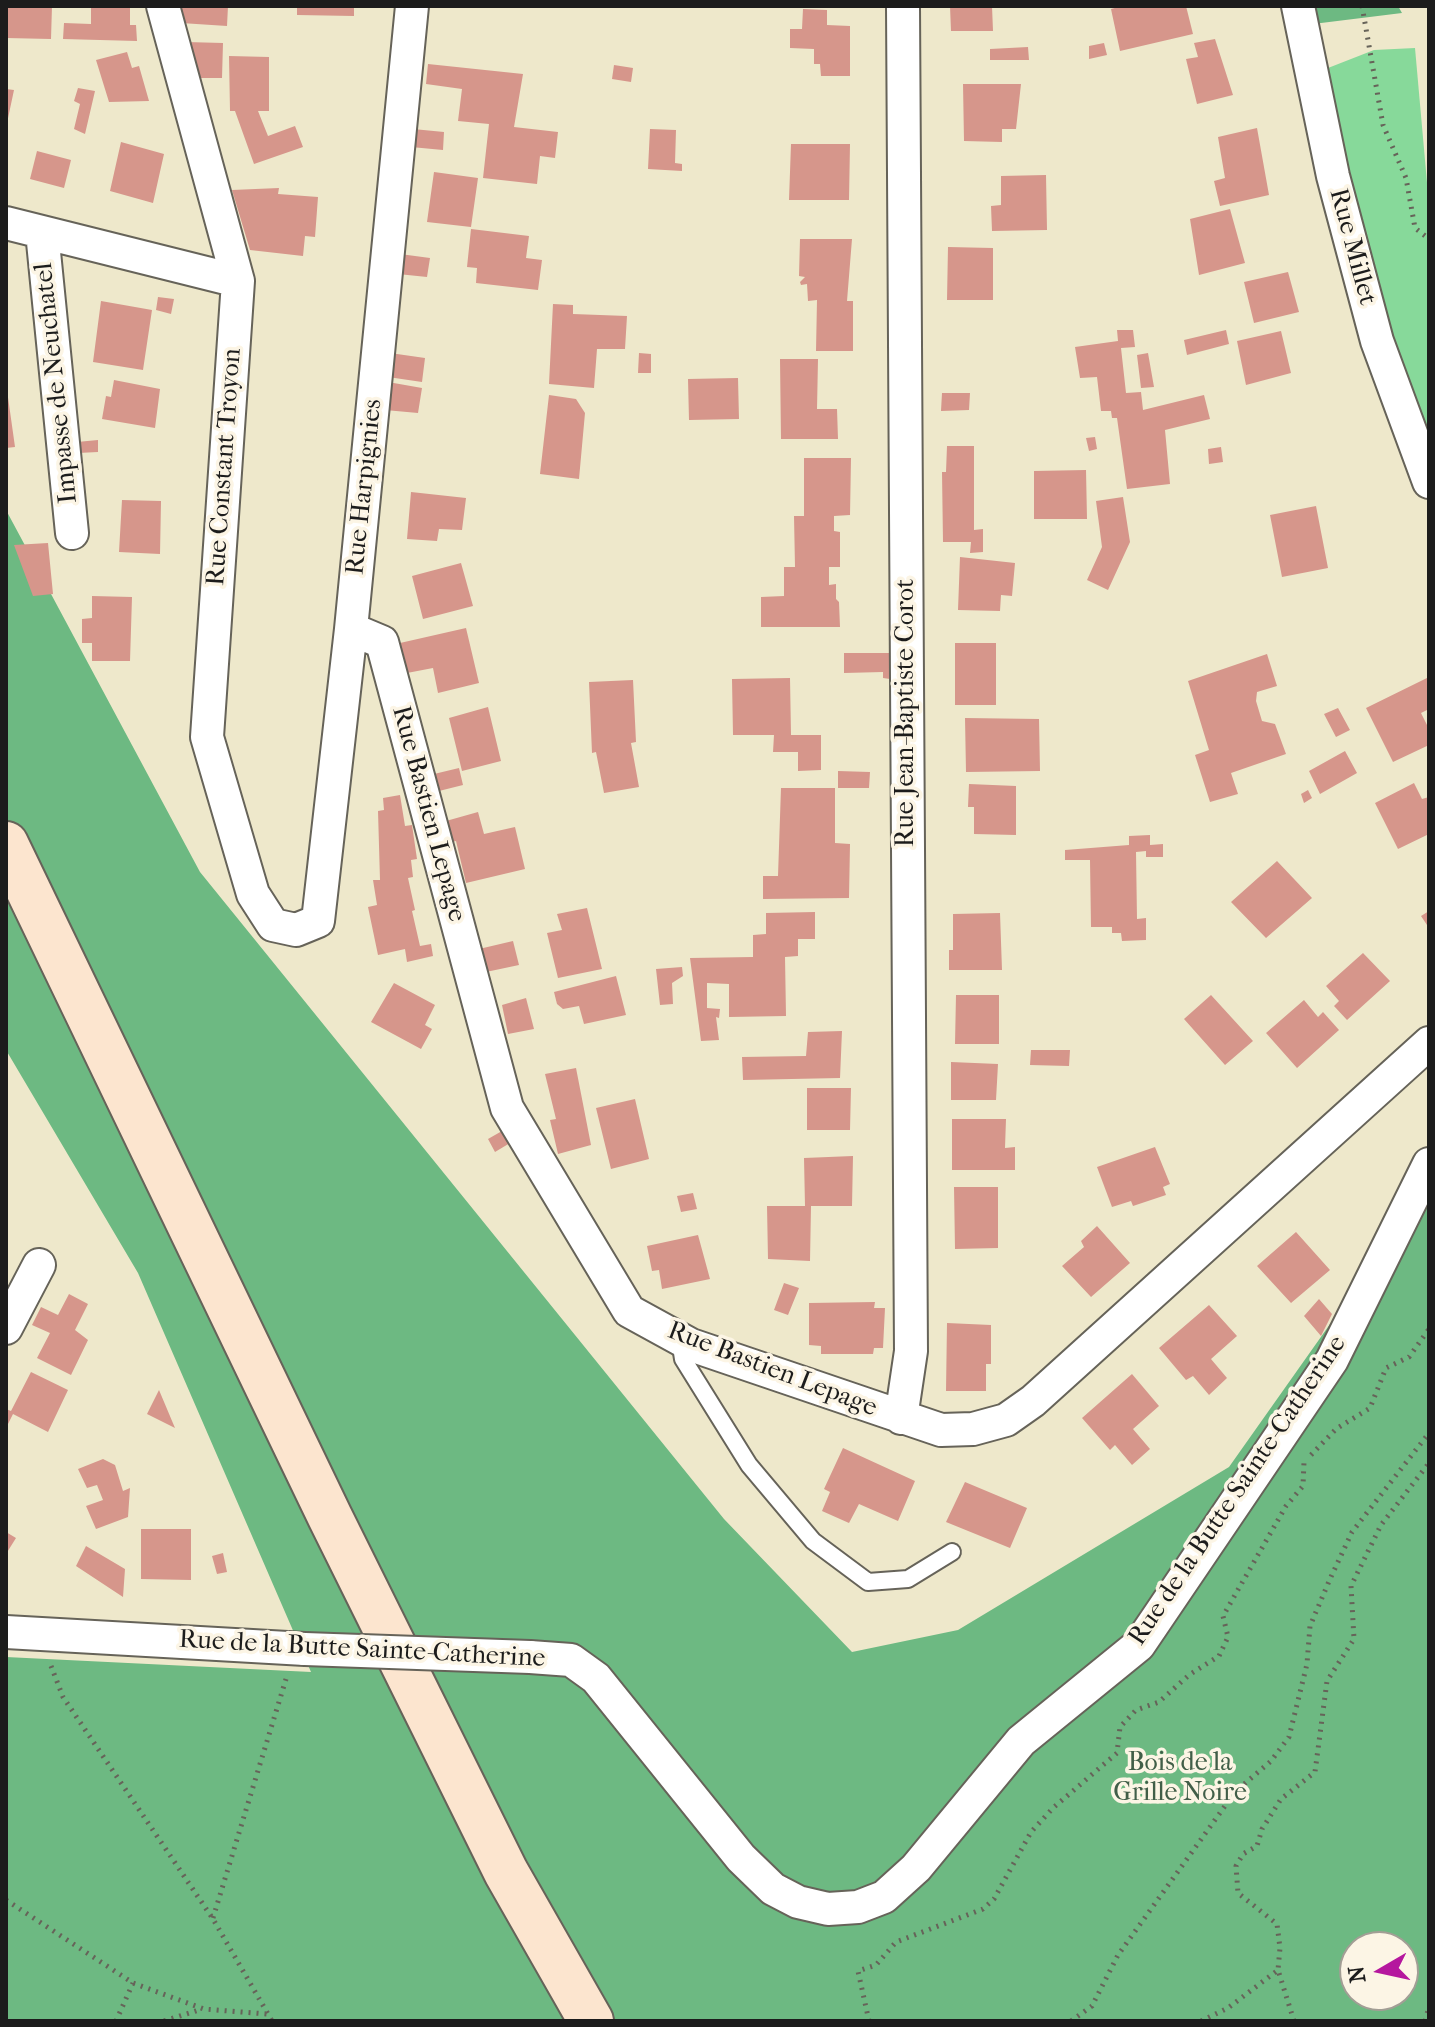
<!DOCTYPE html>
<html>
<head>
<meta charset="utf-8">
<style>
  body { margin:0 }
  #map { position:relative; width:1435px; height:2027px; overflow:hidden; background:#eee8cb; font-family:"IM FELL French Canon",serif }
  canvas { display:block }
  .frame { position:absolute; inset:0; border:8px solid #1c1c1c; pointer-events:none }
  .north { position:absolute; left:1339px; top:1931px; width:80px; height:80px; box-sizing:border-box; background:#fcf5e5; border:2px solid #a29e95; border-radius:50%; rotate:261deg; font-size:22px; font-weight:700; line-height:32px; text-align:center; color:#1c1c1c }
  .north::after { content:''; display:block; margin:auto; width:28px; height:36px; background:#b5179e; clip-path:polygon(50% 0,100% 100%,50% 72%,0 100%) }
</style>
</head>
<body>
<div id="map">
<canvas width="1435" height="2027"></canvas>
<div class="frame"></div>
<div class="north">N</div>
</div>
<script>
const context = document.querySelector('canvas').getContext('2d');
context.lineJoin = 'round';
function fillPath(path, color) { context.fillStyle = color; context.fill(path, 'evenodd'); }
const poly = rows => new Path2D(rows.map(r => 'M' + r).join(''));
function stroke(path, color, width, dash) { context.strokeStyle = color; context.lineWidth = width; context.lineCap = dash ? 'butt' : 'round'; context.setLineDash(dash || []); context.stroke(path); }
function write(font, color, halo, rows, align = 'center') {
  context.font = font + ' "IM FELL French Canon",serif'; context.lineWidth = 7; context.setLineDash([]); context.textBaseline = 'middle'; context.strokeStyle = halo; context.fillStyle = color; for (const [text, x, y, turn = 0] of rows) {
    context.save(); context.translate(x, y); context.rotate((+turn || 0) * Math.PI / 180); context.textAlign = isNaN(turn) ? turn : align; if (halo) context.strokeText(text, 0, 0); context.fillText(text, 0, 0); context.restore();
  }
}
const green = poly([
  [1415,48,1429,205,1429,447,1379,318,1328,68,1374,50]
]);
const forest = poly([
  [1310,6,1398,6,1402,13,1313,24],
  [6,510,200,872,724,1519,852,1652,958,1630,1229,1467,1417,1201,1429,1179,1429,2021,6,2021,6,1657,311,1672,138,1273,6,1050],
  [1355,1947,1403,1947,1403,1995,1355,1995]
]);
const building = poly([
  [6,6,52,6,51,39,6,38],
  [91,6,130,6,130,25,136,25,137,41,63,39,64,23,91,24],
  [177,6,228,6,227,26,181,23],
  [297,6,354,6,354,16,297,15],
  [950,6,992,6,993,31,951,31],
  [1122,6,1186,6,1193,34,1120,51,1111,9],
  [803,9,827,10,827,25,850,26,850,76,821,76,820,64,814,64,814,49,790,48,790,29,802,29],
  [1215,39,1233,95,1197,104,1186,59,1198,57,1194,43],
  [186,42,223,43,222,78,197,78],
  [1104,43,1107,55,1089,59,1089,46],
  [1028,47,1029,60,990,60,990,49],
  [127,52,132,68,139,66,149,101,109,102,96,60],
  [229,56,269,57,269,111,258,111,268,136,295,126,303,147,254,164,235,111,230,111],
  [428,64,523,74,514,127,558,132,555,158,540,156,537,184,483,178,489,124,458,121,462,89,426,84],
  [614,65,633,68,631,82,612,79],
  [963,84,1021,84,1016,129,1002,129,1002,142,964,141],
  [78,88,95,91,85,134,74,129,80,104,74,101],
  [6,89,14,90,7,123,6,123],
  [1257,128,1269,195,1220,206,1214,181,1225,178,1218,137],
  [413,129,444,132,443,150,411,147],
  [650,129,676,130,675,163,682,164,682,171,648,169],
  [121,142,164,154,153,203,110,191],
  [791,144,850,144,849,200,789,200],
  [37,151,71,160,64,188,30,179],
  [434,172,478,178,471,227,427,222],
  [1046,175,1047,230,992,231,991,206,1001,205,1001,176],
  [279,188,278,194,318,197,315,237,305,236,303,256,250,250,232,190],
  [1230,209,1245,263,1199,275,1190,219],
  [471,229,529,236,526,258,542,260,538,290,476,283,477,268,467,267],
  [800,239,852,239,847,301,853,301,853,351,816,351,817,300,808,301,807,284,801,285,800,282,805,277,799,276],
  [948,247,993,248,993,300,947,300],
  [400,254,430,258,427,277,398,274],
  [1288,272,1299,312,1254,323,1244,282],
  [158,297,174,299,171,314,156,310],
  [101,301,152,310,143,370,93,362],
  [553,304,573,305,573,314,627,316,625,349,597,349,594,388,549,384],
  [1117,330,1133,330,1135,347,1121,348,1126,393,1141,392,1143,410,1204,395,1210,419,1165,430,1170,484,1127,489,1117,418,1112,418,1111,411,1101,411,1097,377,1080,378,1075,347,1118,341],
  [1226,330,1229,344,1187,355,1184,340],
  [1281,331,1291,373,1246,385,1237,341],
  [390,353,425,358,422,382,388,377],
  [639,353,651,354,651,373,638,373],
  [1148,353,1154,387,1141,388,1137,355],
  [780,359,818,359,817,409,837,409,838,439,781,439],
  [738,378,739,419,689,420,688,379],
  [114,380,160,389,155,428,102,419,106,396,111,397],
  [388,382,422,388,418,413,385,410],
  [6,383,15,447,6,448],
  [942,393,970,393,969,410,941,411],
  [549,395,576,399,585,413,579,479,540,474],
  [1095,437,1097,449,1089,451,1086,438],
  [98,440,98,452,78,453,77,442],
  [947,446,974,446,974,530,983,529,983,552,970,553,971,542,943,542,942,472,946,472],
  [1221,447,1223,462,1209,464,1208,449],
  [804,458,851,458,850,515,834,516,834,531,840,532,840,567,829,567,829,585,836,584,836,599,839,602,840,627,761,627,761,597,784,596,784,567,795,567,794,516,804,516],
  [1086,470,1087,519,1034,519,1034,471],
  [411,492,466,498,462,530,439,529,437,541,407,539],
  [1123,497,1130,542,1108,590,1087,580,1102,547,1096,501],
  [122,500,161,501,160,554,119,552],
  [1316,506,1328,568,1282,577,1270,515],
  [48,543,53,594,33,596,14,545],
  [960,557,1015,563,1012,596,1001,595,1000,611,958,610],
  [461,563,473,606,423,619,412,576],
  [92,596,132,597,130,661,92,661,92,643,82,643,82,619,92,618],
  [466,628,479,683,438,693,433,668,407,673,400,643],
  [955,643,996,643,996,705,955,705],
  [844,653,890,653,890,679,883,678,883,672,844,673],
  [1267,654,1277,686,1257,692,1256,701,1262,721,1275,724,1286,754,1231,773,1238,794,1210,802,1195,755,1209,750,1188,681],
  [1429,677,1429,709,1421,713,1429,729,1429,745,1393,762,1366,708],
  [790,678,791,735,821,735,821,770,798,771,798,752,773,752,774,735,733,735,732,679],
  [633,680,636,742,631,743,639,787,604,793,596,752,592,753,589,682],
  [488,707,501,761,462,771,449,718],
  [1338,708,1350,730,1336,737,1324,714],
  [965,718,1039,719,1040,771,966,772],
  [1345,751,1357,773,1320,794,1309,771],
  [459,768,463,785,439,791,434,774],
  [838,771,870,772,869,788,838,788],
  [1414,783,1422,799,1429,797,1429,834,1398,849,1375,803],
  [969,784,1016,786,1016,835,974,834,974,807,968,807],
  [781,788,835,788,835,843,850,844,849,898,763,899,763,876,778,876],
  [1308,790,1312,798,1304,803,1301,794],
  [400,795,405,826,412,825,417,859,411,860,413,877,408,878,415,910,412,911,420,946,431,944,433,956,407,962,405,949,378,955,368,907,377,905,373,880,380,880,378,811,384,810,383,798],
  [478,812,484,834,515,827,525,869,466,883,456,841,452,842,446,821],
  [1150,835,1150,845,1163,844,1163,857,1146,857,1146,851,1136,852,1137,919,1146,918,1146,940,1122,941,1121,933,1112,933,1112,927,1091,927,1090,860,1065,860,1065,850,1129,845,1129,836],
  [1277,861,1312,898,1266,938,1231,902],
  [587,908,602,969,558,978,547,933,562,930,557,914],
  [1429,911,1429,928,1421,916],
  [815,912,815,939,798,939,798,956,785,957,786,1016,729,1017,729,984,707,983,707,1008,720,1009,719,1018,716,1017,719,1040,701,1041,690,958,753,957,753,935,766,934,766,913],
  [1000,913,1002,970,949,970,949,950,953,950,953,914],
  [513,941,519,965,486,972,479,949],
  [1363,953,1390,981,1347,1020,1334,1006,1339,1001,1326,986],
  [682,967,683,976,672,983,673,1004,660,1005,656,969],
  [616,976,626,1015,584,1024,579,1006,563,1009,557,1004,554,992],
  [394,983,435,1005,425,1025,432,1029,421,1049,371,1022],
  [956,995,999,995,999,1044,955,1044],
  [1211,995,1253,1041,1225,1065,1184,1019],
  [526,998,534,1029,508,1034,502,1005],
  [1304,1000,1318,1017,1323,1012,1339,1030,1297,1068,1266,1033],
  [842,1031,840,1078,743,1080,742,1057,806,1056,808,1032],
  [1031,1050,1070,1050,1069,1066,1030,1065],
  [951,1062,998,1064,996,1100,951,1100],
  [576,1068,591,1145,558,1154,550,1120,556,1119,545,1074],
  [807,1088,851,1088,850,1130,807,1130],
  [635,1099,649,1159,611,1169,596,1108],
  [952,1119,1006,1119,1005,1148,1015,1147,1015,1170,952,1170],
  [502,1131,510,1143,495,1152,488,1139],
  [1155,1147,1170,1184,1163,1187,1166,1195,1133,1206,1131,1201,1112,1207,1097,1167],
  [853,1156,852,1206,811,1206,810,1261,768,1259,767,1206,805,1206,804,1158],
  [954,1187,998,1187,998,1248,955,1249],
  [693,1193,697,1209,681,1212,677,1196],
  [1097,1226,1130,1263,1091,1297,1062,1266,1084,1247,1081,1241],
  [1296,1232,1330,1270,1291,1303,1257,1266],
  [698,1235,710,1279,662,1289,659,1270,652,1271,647,1246],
  [784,1283,799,1288,788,1315,774,1310],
  [69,1294,88,1304,75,1330,88,1340,71,1375,37,1358,50,1333,32,1325,41,1307,58,1315],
  [1319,1299,1332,1314,1321,1336,1304,1316],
  [875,1302,874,1308,885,1308,883,1348,874,1348,873,1354,821,1354,821,1346,809,1345,809,1303],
  [1209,1305,1237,1336,1211,1359,1227,1378,1209,1395,1193,1376,1186,1380,1159,1348],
  [947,1323,991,1325,991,1364,986,1364,986,1391,946,1391],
  [31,1372,68,1390,48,1432,13,1414,6,1428,6,1409,11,1411],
  [1132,1374,1159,1406,1133,1429,1150,1449,1132,1465,1115,1445,1110,1450,1082,1418],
  [159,1390,175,1428,147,1414],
  [843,1448,915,1481,898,1521,859,1504,849,1523,822,1511,830,1492,824,1489],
  [103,1459,115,1465,123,1491,130,1488,128,1517,96,1529,86,1506,103,1500,97,1485,87,1488,78,1469],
  [965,1482,1027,1508,1010,1548,946,1522],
  [141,1529,191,1529,191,1580,141,1579],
  [6,1532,16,1538,6,1554],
  [86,1546,125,1569,123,1597,76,1566],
  [223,1553,227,1572,217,1574,212,1556]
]);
const path = poly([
  [1362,6,1383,125,1406,178,1415,228,1429,239],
  [1311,1455,1336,1429,1370,1408,1386,1368,1409,1357,1429,1329],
  [51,1666,63,1697,213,1919,272,2021],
  [6,1900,133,1983,204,2009,267,2014],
  [213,1918,286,1679],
  [116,2021,133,1983],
  [164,2021,202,2009],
  [869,2021,858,1971,876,1965,896,1942,983,1909,994,1899,1031,1832,1053,1808,1117,1753,1120,1727,1136,1710,1159,1702,1189,1675,1219,1656,1228,1637,1223,1616,1286,1506,1303,1486,1304,1462],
  [1071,2021,1092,2006,1118,1955,1235,1792,1271,1761,1289,1737,1307,1664,1310,1626,1330,1579,1352,1532,1429,1433],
  [1201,2021,1228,2008,1278,1970],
  [1294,2021,1278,1970,1280,1948,1277,1924,1238,1893,1236,1866,1243,1854,1257,1846,1262,1829,1281,1799,1315,1772,1327,1681,1354,1639,1351,1586,1381,1525,1429,1463],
  [1425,2021,1429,2007]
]);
const service = poly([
  [680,1340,683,1359,749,1465,813,1541,868,1582,908,1579,952,1552]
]);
const minor = poly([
  [163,6,238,281,207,737,253,894,273,925,296,930,318,921,351,629,412,6],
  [1298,6,1333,176,1377,341,1429,482],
  [6,223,238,281],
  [42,232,72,533],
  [351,629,382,642,507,1108,629,1311,691,1345,941,1430,973,1429,1006,1420,1033,1401,1429,1043],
  [6,1328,39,1265],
  [901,1418,911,1351,903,6],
  [6,1632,305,1649],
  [530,1657,571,1660,596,1678,741,1858,773,1889,798,1902,828,1909,858,1907,884,1897,916,1868,1021,1741,1139,1645,1332,1360,1429,1164]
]);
const secondary = poly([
  [6,844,330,1517,506,1872,591,2021]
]);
const minorBridge = poly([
  [305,1649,530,1657]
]);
const streetNames = [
  ["Rue Millet",1352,247,75],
  ["Impasse de Neuchatel",57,383,-96],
  ["Rue Constant Troyon",225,467,-86],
  ["Rue Harpignies",365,487,-84],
  ["Rue Jean-Baptiste Corot",907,713,-90],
  ["Rue Bastien Lepage",428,814,75],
  ["Rue Bastien Lepage",772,1370,21],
  ["Rue de la Butte Sainte-Catherine",1238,1491,-56],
  ["Rue de la Butte Sainte-Catherine",362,1650,3]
];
const parkNames = [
  ["Bois de la",1180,1764],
  ["Grille Noire",1180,1794]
];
fillPath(green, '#87d99a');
fillPath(forest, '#6db982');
fillPath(building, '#d6968b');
stroke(service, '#666359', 20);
stroke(minor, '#666359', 36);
stroke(secondary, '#666359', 48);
stroke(path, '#666359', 5, [2, 6]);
stroke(service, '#fff', 16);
stroke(minor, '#fff', 32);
stroke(secondary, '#fce5cf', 44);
stroke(minorBridge, '#666359', 36, []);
stroke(minorBridge, '#fff', 32);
write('26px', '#1c1c1c', '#fcf5e5', streetNames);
write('26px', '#415e48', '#fcf5e5', parkNames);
</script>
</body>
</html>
